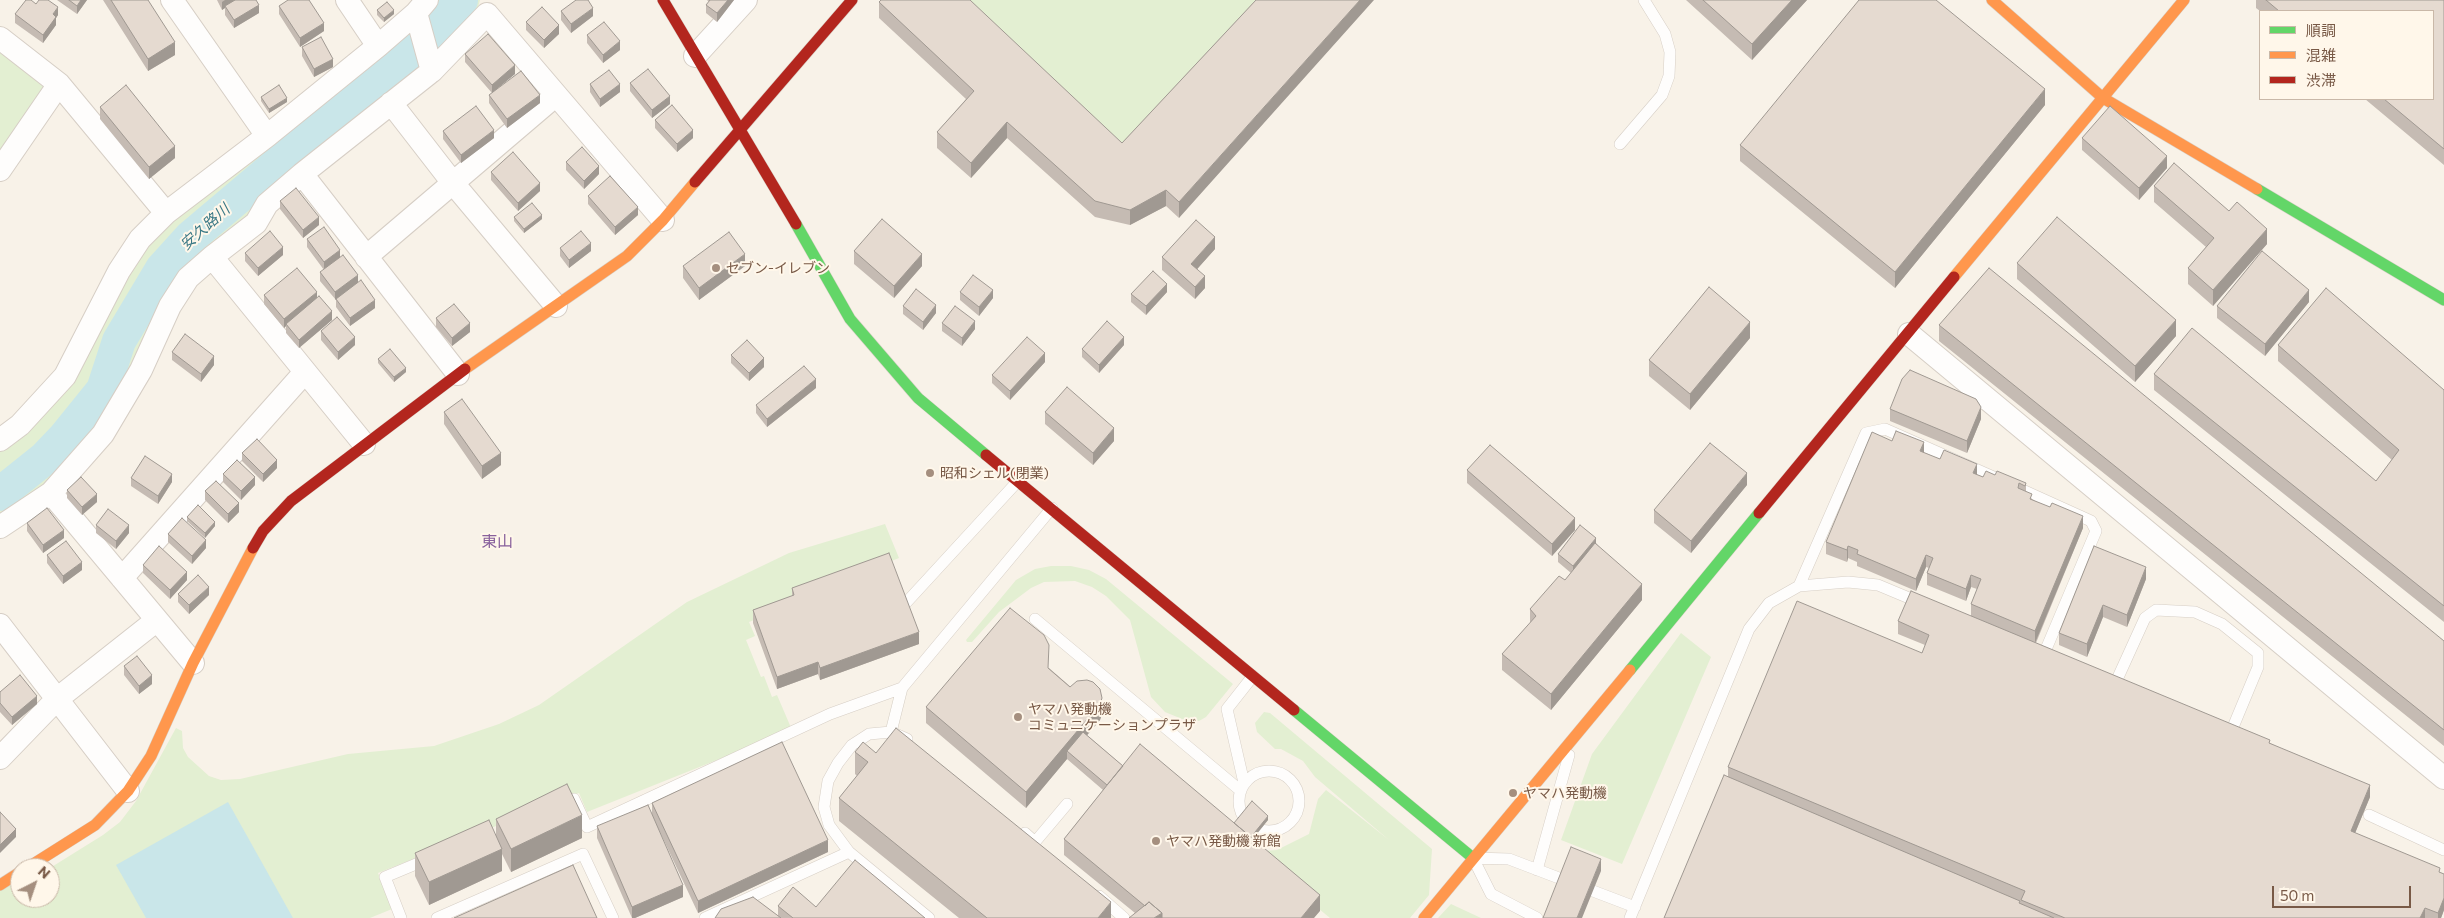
<!DOCTYPE html>
<html>
<head>
<meta charset="utf-8">
<style>
  body { margin:0 }
  #map { position:relative; width:2444px; height:918px; overflow:hidden; background:#f8f2e8; font-family:Commissioner,"Noto Sans JP",sans-serif }
  canvas { display:block }
  .legend { position:absolute; left:2259px; top:10px; width:175px; height:90px; box-sizing:border-box; background:#fff7ea; border:1px solid #c9b8a8; margin:0; padding:6px 9px; list-style:none; font-size:15px; color:#785946 }
  .legend li { display:flex; align-items:center; gap:10px; height:25px }
  .legend b { width:25px; border:1px solid #c9b8a8 }
  .north { position:absolute; left:10px; top:858px; width:50px; height:50px; box-sizing:border-box; background:#fff7ea; border:1px solid #c9b8a8; border-radius:50%; rotate:41deg; font-size:14px; font-weight:700; line-height:20px; text-align:center; color:#785946 }
  .north::after { content:''; display:block; margin:auto; width:18px; height:22px; background:#a58f7f; clip-path:polygon(50% 0,100% 100%,50% 72%,0 100%) }
  .scale { position:absolute; left:2272px; top:886px; width:139px; height:22px; box-sizing:border-box; border:2px solid #785946; border-top:0; padding-left:6px; font-size:15px; line-height:18px; white-space:nowrap; color:#785946; -webkit-text-stroke:4px #fff7ea; paint-order:stroke }
</style>
</head>
<body>
<div id="map">
<canvas width="2444" height="918"></canvas>
<ul class="legend">
<li><b style="height:6px;background:#63d668"></b>順調</li>
<li><b style="height:6px;background:#ff974d"></b>混雑</li>
<li><b style="height:6px;background:#b3261e"></b>渋滞</li>
</ul>
<div class="north">N</div>
<div class="scale">50 m</div>
</div>
<script>
const context = document.querySelector('canvas').getContext('2d');
context.lineJoin = 'round';
function fillPath(path, color) { context.fillStyle = color; context.fill(path, 'evenodd'); }
const poly = rows => new Path2D(rows.map(r => 'M' + r).join(''));
function stroke(path, color, width, dash) { context.strokeStyle = color; context.lineWidth = width; context.lineCap = dash ? 'butt' : 'round'; context.setLineDash(dash || []); context.stroke(path); }
function write(font, color, halo, rows, align = 'center') {
  context.font = font + ' Commissioner,"Noto Sans JP",sans-serif'; context.lineWidth = 4; context.setLineDash([]); context.textBaseline = 'middle'; context.strokeStyle = halo; context.fillStyle = color; for (const [text, x, y, turn = 0] of rows) {
    context.save(); context.translate(x, y); context.rotate((+turn || 0) * Math.PI / 180); context.textAlign = isNaN(turn) ? turn : align; if (halo) context.strokeText(text, 0, 0); context.fillText(text, 0, 0); context.restore();
  }
}
const green = poly([
  [425,0,480,0,472,30,183,286,102,431,0,525,0,438,20,425,145,234],
  [960,0,1271,0,1122,158],
  [0,41,59,84,0,170],
  [885,524,899,558,789,602,790,606,749,622,755,636,746,640,761,677,764,676,772,697,777,695,792,730,587,812,579,793,378,873,392,909,370,918,0,918,0,888,20,872,20,898,50,898,50,868,103,835,120,822,136,801,176,728,182,731,183,748,188,757,209,776,221,780,240,779,348,754,434,746,499,724,539,705,687,602,789,553],
  [1051,566,1071,566,1089,570,1106,579,1233,684,1206,717,1199,721,1182,719,1165,712,1151,697,1130,620,1106,596,1092,587,1075,581,1044,582,1031,588,999,612,972,642,967,642,966,640,1016,580,1035,569],
  [1681,633,1711,657,1622,864,1561,840,1592,754],
  [1264,712,1270,713,1432,849,1429,895,1410,918,1330,918,1250,852,1277,850,1309,834,1318,799,1326,790,1389,840,1315,777,1303,761,1281,749,1275,749,1257,732,1255,723],
  [1451,904,1481,918,1438,918]
]);
const water = poly([
  [228,802,293,918,146,918,116,865]
]);
const river = poly([
  [0,494,45,458,65,437,103,390,119,341,162,269,191,237,441,26,461,0]
]);
const lane = poly([
  [1620,144,1662,95,1669,76,1670,52,1665,34,1644,0],
  [2018,488,2091,521,2096,531,2044,654],
  [1799,586,1866,433,1885,429,1998,479],
  [904,605,1018,481],
  [1035,619,1241,791],
  [2115,684,2145,618,2156,610,2195,612,2222,624,2258,653,2258,667,2231,732],
  [891,732,902,688],
  '1239 801a30 30 0 1 1 60 0a30 30 0 1 1-60 0Z',
  [1244,783,1227,709,1253,676],
  [560,805,574,799,587,827,830,714,902,688,1052,508],
  [2369,815,2444,850],
  [1025,833,1035,842,1067,804],
  [849,852,929,918],
  [1537,870,1569,755],
  [1099,896,1124,918],
  [401,918,385,877,428,859],
  [437,918,583,854,613,918],
  [705,918,849,852,829,825,824,807,828,781,838,763,852,745,869,734,891,732,907,739],
  [1537,918,1491,894,1473,858,1509,859,1635,907],
  [1630,918,1749,629,1769,603,1799,586,1848,582,1878,585,1921,603]
]);
const street = poly([
  [172,0,267,136],
  [347,0,378,46],
  [416,13,432,71],
  [0,38,59,84,166,213],
  [695,56,746,0],
  [391,103,453,183,556,306],
  [0,170,59,84],
  [212,257,364,444],
  [366,257,555,96],
  [1909,334,2444,778],
  [458,374,302,174,432,71,487,14,663,220],
  [0,440,20,425,65,376,119,271,140,239,166,213,267,136,378,46,416,13,427,0],
  [51,493,193,663],
  [0,527,51,493,103,434,141,370,170,306,188,278,212,257,256,223,267,204,302,174],
  [122,578,305,372],
  [0,625,128,791],
  [0,758,57,699,157,620]
]);
const fast = poly([
  [2257,189,2444,300],
  [796,224,850,319,918,398,986,455],
  [1630,670,1759,513],
  [1294,710,1473,858]
]);
const slow = poly([
  [1992,0,2103,98,2257,189],
  [1954,277,2184,0],
  [465,369,627,256,663,220,695,182],
  [27,868,95,825,128,791,151,756,193,663,253,548],
  [0,885,20,872],
  [1424,918,1630,670]
]);
const jam = poly([
  [663,0,796,224],
  [695,182,852,0],
  [986,455,1294,710],
  [1759,513,1954,277],
  [253,548,263,531,291,501,465,369]
]);
const wall = poly([
  [57,0,87,0,77,14],
  [103,0,148,0,175,55,148,71],
  [217,0,256,0,259,13,234,28,225,15,225,8,222,10],
  [707,0,734,0,717,22,706,13,706,5,709,2],
  [1256,0,1179,218,1166,206,1130,225,1095,217,1007,138,971,178,937,148,937,132,966,99,879,18,879,2,1122,143],
  [1686,0,1807,0,1752,60],
  [2256,0,2444,0,2444,165,2365,99,2433,99,2433,11,2260,11,2256,8],
  [36,4,58,15,56,18,56,25,43,43,15,23,15,14],
  [279,6,324,31,300,47,279,14],
  [377,10,394,14,384,22,377,15],
  [561,11,593,16,571,33,561,20],
  [526,22,559,34,544,48,526,30],
  [587,35,620,50,603,63,587,43],
  [302,47,333,67,314,77,302,56],
  [465,54,515,74,498,88,540,103,507,128,489,103,489,95,492,93,465,62],
  [630,83,670,104,652,118,630,91],
  [590,84,620,92,600,107,590,92],
  [261,97,287,102,269,113,261,101],
  [2045,105,1895,288,1740,161,1740,145],
  [100,107,175,158,149,179,100,119],
  [655,120,693,138,677,152,655,128],
  [443,131,494,138,461,163,443,139],
  [2082,138,2167,168,2139,200,2082,150],
  [566,162,599,174,584,189,566,170],
  [491,172,540,191,518,211,491,180],
  [2154,186,2229,211,2267,244,2213,306,2188,284,2188,268,2206,247,2154,202],
  [588,196,638,215,615,235,588,204],
  [280,201,319,225,303,238,280,209],
  [514,217,542,219,524,233,514,221],
  [307,239,340,257,358,282,375,308,350,326,336,307,336,300,320,281,320,272,324,270,307,247],
  [560,248,591,251,569,268,560,256],
  [1215,249,1197,269,1205,288,1195,299,1162,270,1162,257],
  [854,251,922,266,894,298,854,264],
  [245,253,283,255,258,276,245,261],
  [2017,263,2176,336,2135,382,2017,279],
  [683,266,745,266,699,300,683,278],
  [960,292,993,298,979,316,960,300],
  [1167,292,1146,315,1131,302,1131,294],
  [264,295,317,297,332,320,299,348,286,333,286,326,284,328,264,304],
  [2309,302,2265,356,2217,318,2217,306],
  [903,306,936,313,923,330,903,314],
  [436,318,470,332,452,346,436,327],
  [942,323,975,329,962,346,942,331],
  [1939,325,2444,641,2444,746,1939,341],
  [321,331,355,345,338,360,321,340],
  [1750,338,1690,410,1649,376,1649,360],
  [1124,345,1099,373,1082,357,1082,349],
  [2278,345,2444,390,2444,622,2154,390,2154,374,2376,481,2392,460,2278,361],
  [172,352,214,365,201,382,172,360],
  [731,355,764,367,749,381,731,363],
  [378,359,406,372,394,382,378,363],
  [1045,362,1010,400,992,383,992,375],
  [816,388,767,427,756,413,756,405],
  [1890,409,1981,419,1967,453,1890,421],
  [444,412,501,465,482,479,444,424],
  [1045,412,1114,441,1093,465,1045,424],
  [242,453,277,468,263,482,242,461],
  [1924,453,1983,477,1995,475,2026,483,2026,491,2032,499,2083,528,2036,643,2270,743,2370,797,2355,833,2444,874,2444,910,2441,918,1664,918,1728,776,1728,767,1922,653,1925,645,1898,634,1898,621,1971,616,1971,604,1977,589,1971,587,1966,601,1927,585,1927,573,1929,568,1926,567,1916,591,1857,566,1857,562,1848,558,1847,562,1826,554,1826,542],
  [1467,470,1575,530,1552,556,1467,483],
  [223,474,255,485,241,500,223,482],
  [131,478,172,482,158,504,131,486],
  [1747,485,1691,553,1654,523,1654,510],
  [67,490,97,502,82,515,67,498],
  [205,491,239,512,228,523,205,500],
  [187,517,215,526,205,538,187,521],
  [27,523,64,538,43,553,27,531],
  [96,525,129,533,116,549,96,533],
  [168,534,206,548,192,564,168,542],
  [1596,543,1642,600,1551,710,1502,670,1502,654,1530,623,1530,609,1565,580,1571,573,1558,562,1558,554],
  [2094,546,2146,579,2127,627,2103,617,2087,657,2059,645,2059,633],
  [47,555,82,570,63,584,47,563],
  [143,565,187,580,170,599,143,573],
  [792,588,919,644,820,680,818,674,777,689,753,623,753,610,792,596],
  [178,594,209,595,189,614,178,602],
  [124,666,152,684,139,694,124,675],
  [1049,668,1102,714,1100,720,1087,735,1123,766,1234,823,1268,820,1253,839,1320,911,1135,913,1064,855,1064,839,1103,790,1067,759,1026,808,926,723,926,707],
  [0,692,37,704,12,725,0,712],
  [855,752,876,753,1111,918,959,918,839,821,839,798,857,776,855,774],
  [652,803,828,852,698,913,659,830,683,897,635,918,632,918,597,838,597,826,652,814],
  [496,819,582,838,511,872,502,854,502,871,429,905,415,876,415,853,496,835],
  [778,906,816,907,925,918,715,918,778,915]
]);
const shadedWall = poly([
  [81,0,87,0,77,14,77,6],
  [225,0,239,0,225,6,225,8,222,10,222,2],
  [728,0,734,0,717,22,717,13],
  [1360,0,1374,0,1179,218,1179,202],
  [1792,0,1807,0,1752,60,1752,44],
  [259,5,259,13,234,28,234,20],
  [58,7,58,15,56,18,56,25,43,43,43,35,53,14],
  [593,8,593,16,571,33,571,24],
  [394,10,394,14,384,22,384,18],
  [324,23,324,31,300,47,300,38],
  [559,25,559,34,544,48,544,40],
  [620,41,620,50,603,63,603,55],
  [175,42,175,55,148,71,148,59],
  [333,59,333,67,314,77,314,69],
  [515,65,515,74,492,93,492,85],
  [620,84,620,92,600,107,600,99],
  [2045,89,2045,105,1895,288,1895,272],
  [540,95,540,103,507,128,507,119],
  [670,96,670,104,652,118,652,110],
  [287,98,287,102,269,113,269,109],
  [1007,122,1007,138,971,178,971,163],
  [494,130,494,138,461,163,461,155],
  [693,130,693,138,677,152,677,144],
  [175,146,175,158,149,179,149,167],
  [2167,156,2167,168,2139,200,2139,188],
  [599,166,599,174,584,189,584,181],
  [540,183,540,191,518,211,518,203],
  [1166,190,1166,206,1130,225,1130,210],
  [638,207,638,215,615,235,615,227],
  [542,215,542,219,524,233,524,229],
  [319,217,319,225,303,238,303,230],
  [2267,229,2267,244,2213,306,2213,290],
  [1215,237,1215,249,1191,276,1191,264],
  [591,243,591,251,569,268,569,260],
  [283,247,283,255,258,276,258,268],
  [340,250,340,258,324,270,324,262],
  [745,254,745,266,699,300,699,288],
  [922,254,922,266,894,298,894,286],
  [358,275,358,283,336,299,335,300,335,292],
  [1205,276,1205,288,1195,299,1195,287],
  [1167,284,1167,292,1146,315,1146,306],
  [993,290,993,298,979,316,979,307],
  [2309,290,2309,302,2265,356,2265,344],
  [317,292,317,300,286,324,286,326,284,328,284,319],
  [375,300,375,308,350,326,350,318],
  [936,305,936,313,923,330,923,322],
  [332,311,332,320,299,348,299,340],
  [2176,320,2176,336,2135,382,2135,366],
  [975,321,975,329,962,346,962,338],
  [1750,322,1750,338,1690,410,1690,394],
  [470,323,470,332,452,346,452,338],
  [355,337,355,345,338,360,338,352],
  [1124,337,1124,345,1099,373,1099,365],
  [1045,353,1045,362,1010,400,1010,391],
  [214,356,214,365,201,382,201,374],
  [764,358,764,367,749,381,749,373],
  [406,368,406,372,394,382,394,377],
  [816,379,816,388,767,427,767,419],
  [1981,407,1981,419,1967,453,1967,441],
  [1114,428,1114,441,1093,465,1093,453],
  [1924,442,1924,455,1920,451],
  [501,453,501,465,482,479,482,466],
  [277,460,277,468,263,482,263,474],
  [1977,464,1977,476,1973,473],
  [1747,473,1747,485,1691,553,1691,541],
  [172,474,172,482,158,504,158,496],
  [255,477,255,485,241,500,241,491],
  [97,494,97,502,82,515,82,507],
  [239,503,239,512,228,523,228,514],
  [2083,516,2083,528,2035,643,2035,631],
  [1575,518,1575,530,1552,556,1552,544],
  [215,522,215,526,205,538,205,533],
  [129,525,129,533,116,549,116,541],
  [64,530,64,538,43,553,43,545],
  [1596,538,1596,546,1573,575,1573,566],
  [206,540,206,548,192,564,192,556],
  [1848,546,1848,558,1847,562,1847,550],
  [1926,555,1926,567,1916,591,1916,579],
  [82,562,82,570,63,584,63,576],
  [2146,567,2146,579,2127,627,2127,615],
  [187,572,187,580,170,599,170,590],
  [1971,575,1971,587,1966,601,1966,589],
  [1642,584,1642,600,1551,710,1551,694],
  [209,587,209,595,189,614,189,605],
  [2103,605,2103,617,2087,657,2087,644],
  [919,632,919,644,820,680,820,668],
  [818,662,818,674,777,689,777,677],
  [152,675,152,684,139,694,139,686],
  [37,696,37,704,12,725,12,717],
  [1102,698,1102,714,1100,720,1071,754,1067,751,1067,759,1026,808,1026,792],
  [2370,785,2370,797,2351,843,2351,831],
  [582,815,582,838,511,872,511,849],
  [1268,816,1268,820,1245,848,1245,844],
  [16,829,16,837,0,853,0,845],
  [828,840,828,852,698,913,698,901],
  [502,849,502,871,429,905,429,882],
  [1601,859,1601,871,1582,918,1577,918],
  [683,885,683,897,635,918,632,918,632,907],
  [1320,895,1320,911,1314,918,1301,918],
  [2444,898,2444,910,2441,918,2438,918,2438,913],
  [1111,902,1111,918,1098,918],
  [2425,908,2425,918,2420,918],
  [1162,913,1162,918,1154,918]
]);
const building = poly([
  [26,0,31,0,36,4,39,0,48,0,58,7,53,14,56,17,43,35,15,14,26,0],
  [69,0,81,0,77,6,69,0],
  [111,0,148,0,175,42,148,59,111,0],
  [235,0,256,0,259,5,234,20,225,6,235,0],
  [288,0,309,0,324,23,300,38,279,6,288,0],
  [576,0,588,0,593,8,571,24,561,11,576,0],
  [710,0,728,0,717,13,706,5,710,0],
  [881,0,970,0,1122,143,1256,0,1360,0,1179,202,1166,190,1130,210,1095,201,1007,122,971,163,937,132,974,91,879,2,881,0],
  [1703,0,1792,0,1752,44,1703,0],
  [1859,0,1936,0,2045,89,1895,272,1740,145,1859,0],
  [2266,0,2444,0,2444,149,2384,99,2433,99,2433,11,2279,11,2266,0],
  [387,2,394,10,384,18,377,10,387,2],
  [542,7,559,25,544,40,526,22,542,7],
  [604,22,620,41,603,55,587,35,604,22],
  [488,34,515,65,492,85,465,54,488,34],
  [321,37,333,59,314,69,302,47,321,37],
  [648,69,670,96,652,110,630,83,648,69],
  [609,70,620,84,600,99,590,84,609,70],
  [521,71,540,95,507,119,489,95,521,71],
  [126,85,175,146,149,167,100,107,126,85],
  [279,85,287,98,269,109,261,97,279,85],
  [672,105,693,130,677,144,655,120,672,105],
  [476,106,494,130,461,155,443,131,476,106],
  [2110,106,2167,156,2139,188,2082,138,2110,106],
  [582,147,599,166,584,181,566,162,582,147],
  [513,152,540,183,518,203,491,172,513,152],
  [2174,163,2229,211,2237,202,2267,229,2213,290,2188,268,2214,238,2154,186,2174,163],
  [610,176,638,207,615,227,588,196,610,176],
  [296,188,319,217,303,230,280,201,296,188],
  [532,203,542,215,524,229,514,217,532,203],
  [2057,217,2176,320,2135,366,2017,263,2057,217],
  [882,219,922,254,894,286,854,251,882,219],
  [1196,220,1215,237,1191,264,1205,276,1195,287,1162,257,1196,220],
  [324,227,340,250,324,262,307,239,324,227],
  [270,231,283,247,258,268,245,253,270,231],
  [581,231,591,243,569,260,560,248,581,231],
  [729,232,745,254,699,288,683,266,729,232],
  [2262,251,2309,290,2265,344,2217,306,2262,251],
  [343,255,358,275,335,292,320,272,343,255],
  [297,268,317,292,284,319,264,295,297,268],
  [1989,268,2444,641,2444,730,1939,325,1989,268],
  [1153,271,1167,284,1146,306,1131,294,1153,271],
  [973,275,993,290,979,307,960,292,973,275],
  [361,280,375,300,350,318,336,299,361,280],
  [1709,287,1750,322,1690,394,1649,360,1709,287],
  [2326,288,2444,390,2444,606,2154,374,2192,328,2376,481,2399,450,2278,345,2326,288],
  [916,289,936,305,923,322,903,306,916,289],
  [319,296,332,311,299,340,286,324,319,296],
  [454,304,470,323,452,338,436,318,454,304],
  [955,306,975,321,962,338,942,323,955,306],
  [337,317,355,337,338,352,321,331,337,317],
  [1107,321,1124,337,1099,365,1082,349,1107,321],
  [185,334,214,356,201,374,172,352,185,334],
  [1027,337,1045,353,1010,391,992,375,1027,337],
  [747,340,764,358,749,373,731,355,747,340],
  [390,349,406,368,394,377,378,359,390,349],
  [804,366,816,379,767,419,756,405,804,366],
  [1910,370,1976,399,1981,407,1967,441,1890,409,1902,379,1910,370],
  [1067,387,1114,428,1093,453,1045,412,1067,387],
  [462,399,501,453,482,466,444,412,462,399],
  [1896,431,1924,442,1920,451,1940,459,1944,450,1977,464,1973,473,1983,477,1986,471,1995,475,1997,471,2026,483,2025,486,2019,483,2018,488,2032,494,2030,499,2050,507,2052,503,2083,516,2035,631,1971,604,1981,579,1971,575,1966,589,1927,573,1933,558,1926,555,1916,579,1857,554,1858,550,1848,546,1847,550,1826,542,1872,432,1892,441,1896,431],
  [257,439,277,460,263,474,242,453,257,439],
  [1710,443,1747,473,1691,541,1654,510,1710,443],
  [1490,445,1575,518,1552,544,1467,470,1490,445],
  [145,456,172,474,158,496,131,478,145,456],
  [237,460,255,477,241,491,223,474,237,460],
  [81,477,97,494,82,507,67,490,81,477],
  [216,481,239,503,228,514,205,491,216,481],
  [198,505,215,522,205,533,187,517,198,505],
  [47,508,64,530,43,545,27,523,47,508],
  [108,509,129,525,116,541,96,525,108,509],
  [182,518,206,540,192,556,168,534,182,518],
  [1580,525,1596,538,1573,566,1558,554,1580,525],
  [66,541,82,562,63,576,47,555,66,541],
  [1595,543,1642,584,1551,694,1502,654,1536,616,1530,609,1559,576,1565,580,1595,543],
  [159,546,187,572,170,590,143,565,159,546],
  [2094,546,2146,567,2127,615,2103,605,2087,644,2059,633,2094,546],
  [889,553,919,632,820,668,818,662,777,677,753,610,794,595,792,588,889,553],
  [198,575,209,587,189,605,178,594,198,575],
  [1911,591,2270,740,2269,743,2370,785,2351,831,2440,868,2439,872,2444,874,2444,898,2438,913,2425,908,2420,918,2065,918,2021,900,2025,891,1728,767,1797,601,1922,653,1929,635,1898,621,1911,591],
  [1010,608,1044,635,1049,645,1048,668,1070,687,1077,681,1087,680,1093,682,1100,689,1102,698,1100,704,1026,792,926,707,1010,608],
  [137,656,152,675,139,686,124,666,137,656],
  [20,675,37,696,12,717,0,703,0,692,20,675],
  [896,728,1111,902,1098,918,987,918,839,798,868,762,855,752,863,742,876,753,896,728],
  [1083,732,1123,766,1107,785,1067,751,1083,732],
  [782,742,828,840,698,901,652,803,782,742],
  [1140,744,1320,895,1301,918,1162,918,1162,913,1149,902,1145,906,1064,839,1140,744],
  [1724,775,2020,901,2019,903,2054,918,1664,918,1724,775],
  [567,784,582,815,511,849,496,819,567,784],
  [1252,801,1268,816,1251,837,1234,823,1252,801],
  [648,805,683,885,632,907,597,826,648,805],
  [0,812,16,829,0,845,0,812],
  [489,820,502,849,429,882,415,853,489,820],
  [1571,847,1601,859,1577,918,1543,918,1571,847],
  [855,860,925,918,793,918,778,906,793,887,816,907,855,860],
  [573,865,597,918,454,918,573,865],
  [753,897,781,918,715,918,721,909,753,897],
  [1149,902,1162,913,1154,918,1129,918,1149,902]
]);
const markers = [
  [716,268,5,"#a58f7f"],
  [930,473,5,"#a58f7f"],
  [1018,717,5,"#a58f7f"],
  [1513,793,5,"#a58f7f"],
  [1156,841,5,"#a58f7f"]
];
const poiNames = [
  ["セブン-イレブン",726,268],
  ["昭和シェル(閉業)",940,473],
  ["ヤマハ発動機",1028,709],
  ["コミュニケーションプラザ",1028,725],
  ["ヤマハ発動機",1523,793],
  ["ヤマハ発動機 新館",1166,841]
];
const waterNames = [
  ["安久路川",205,227,-42]
];
const quarterNames = [
  ["東山",497,542]
];
fillPath(green, '#e3efd2');
fillPath(water, '#c9e6e9');
stroke(river, '#c9e6e9', 34);
stroke(lane, '#d6cec5', 12);
stroke(street, '#d6cec5', 24);
stroke(fast, '#d7cec5', 12);
stroke(slow, '#d7cec5', 12);
stroke(jam, '#d7cec5', 12);
stroke(lane, '#fefdfc', 11);
stroke(street, '#fefdfc', 22);
stroke(fast, '#63d668', 11);
stroke(slow, '#ff974d', 11);
stroke(jam, '#b3261e', 11);
fillPath(wall, '#c5bbb3');
fillPath(shadedWall, '#a09992');
fillPath(building, '#e5dad0');
stroke(building, '#a09992', 1);
for (const [x, y, r, color] of markers) { const dot = new Path2D(); dot.arc(x, y, r, 0, 2 * Math.PI); context.fillStyle = color; context.fill(dot); stroke(dot, '#fff7ea', 2); }
write('14px', '#785946', '#fff7ea', poiNames, 'left');
write('italic 15px', '#3b7986', '#fff7ea', waterNames);
write('16px', '#89619c', '#fff7ea', quarterNames);
</script>
</body>
</html>
